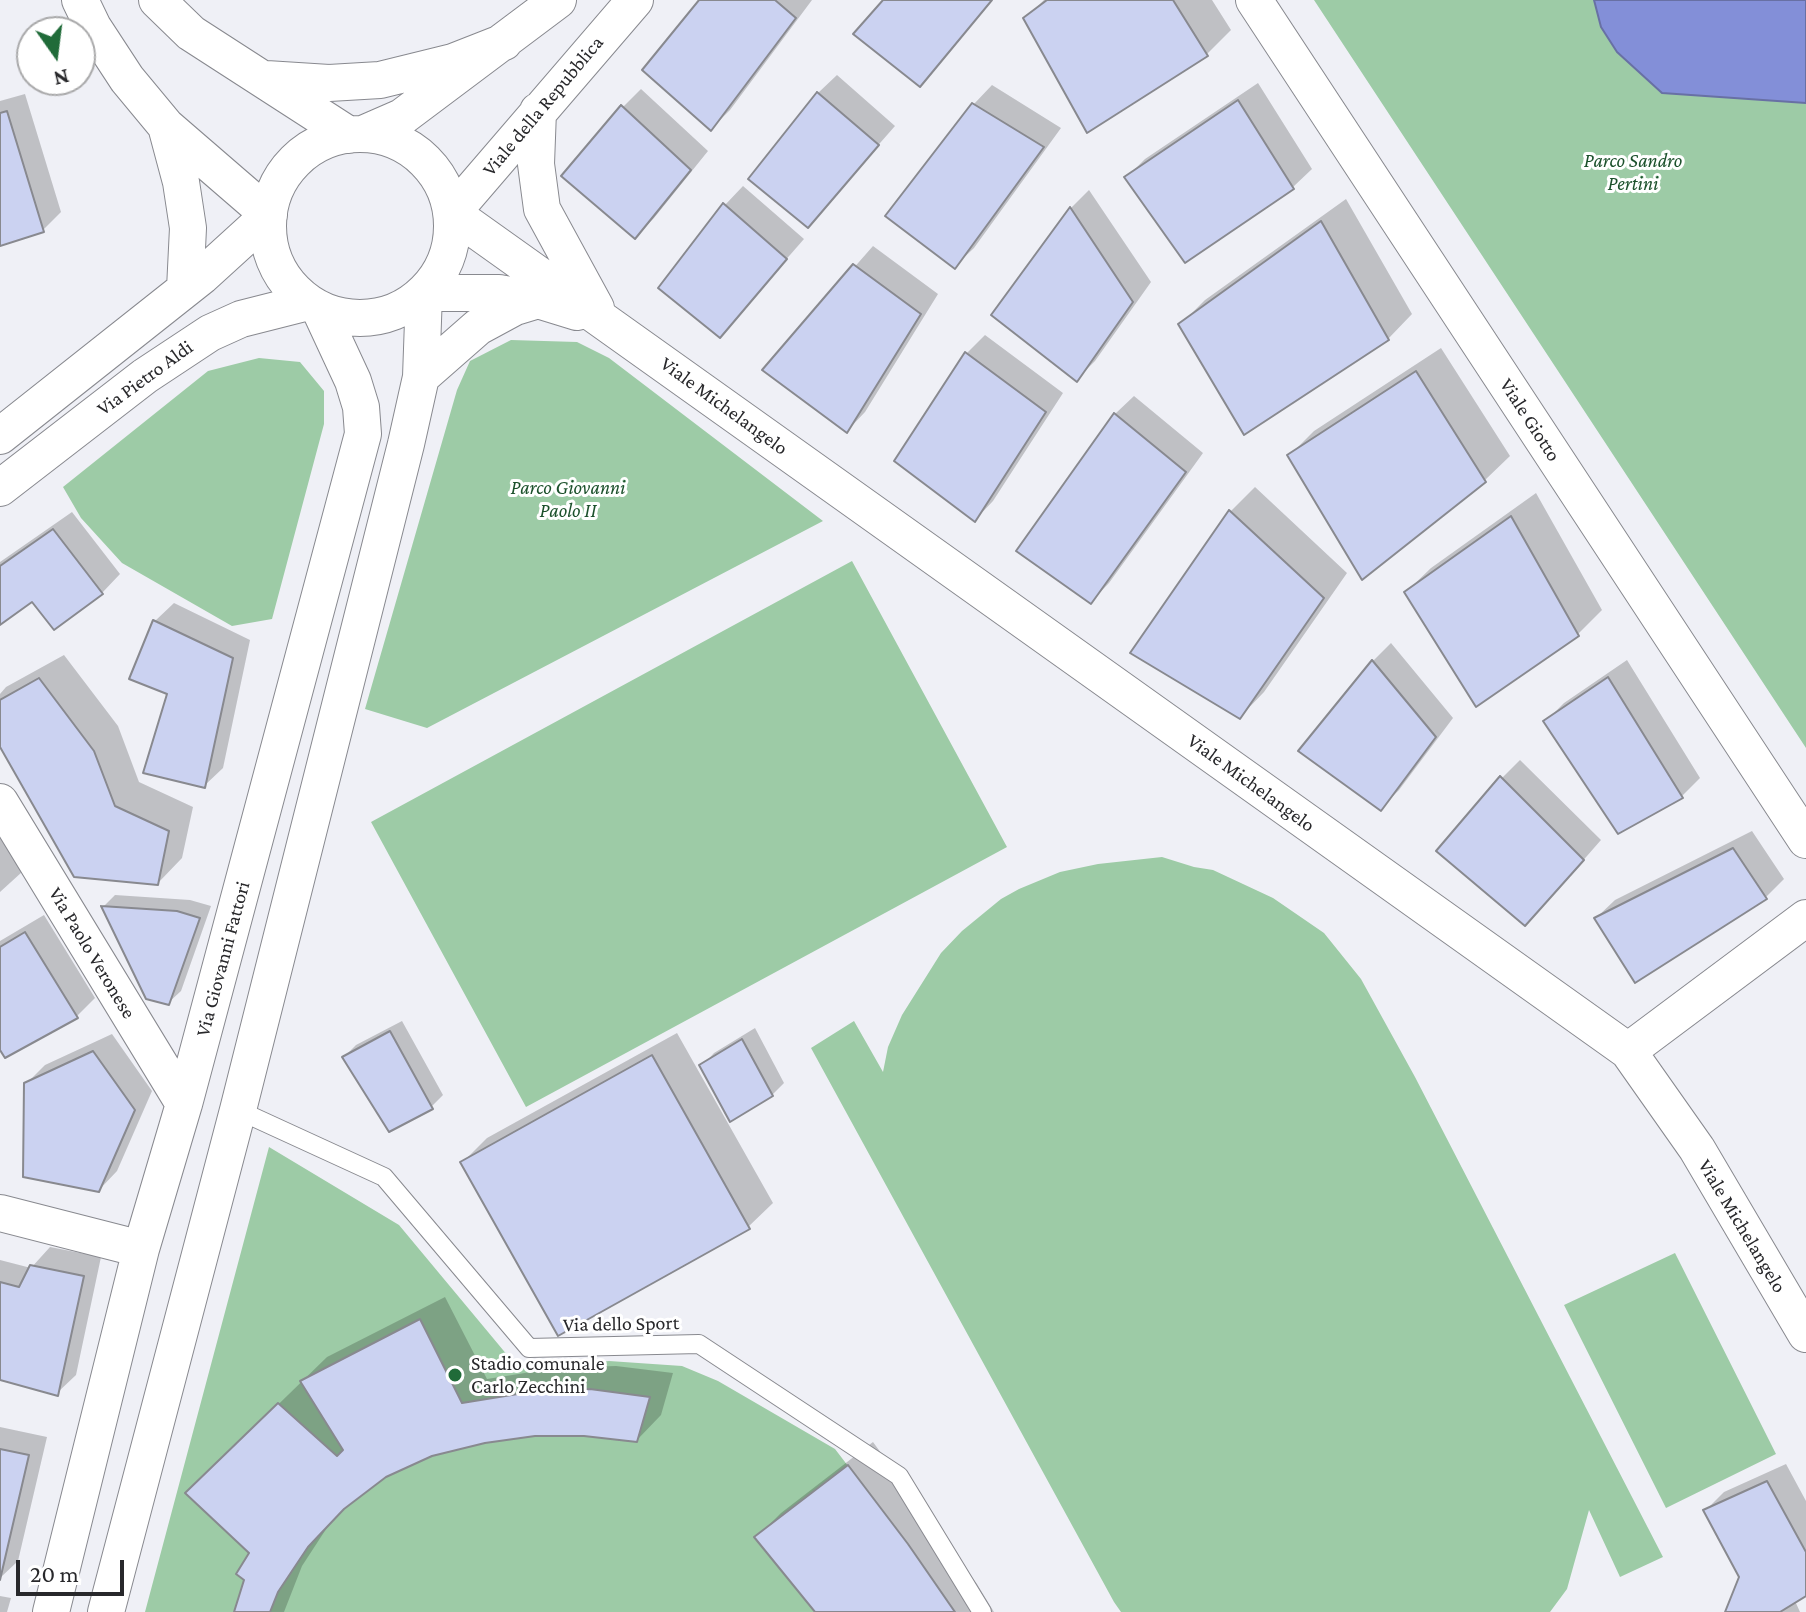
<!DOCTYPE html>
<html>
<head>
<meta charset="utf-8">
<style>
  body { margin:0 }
  #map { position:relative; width:1806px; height:1612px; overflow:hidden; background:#eff0f6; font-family:"Crimson Pro",serif }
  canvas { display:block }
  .north { position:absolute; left:16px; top:16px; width:80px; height:80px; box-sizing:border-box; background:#fff; border:2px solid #a9a9aa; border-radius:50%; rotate:166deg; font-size:22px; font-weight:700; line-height:32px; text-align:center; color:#28282b }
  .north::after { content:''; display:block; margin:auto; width:28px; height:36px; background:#206b39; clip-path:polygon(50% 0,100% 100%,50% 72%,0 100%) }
  .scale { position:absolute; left:16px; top:1560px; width:108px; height:36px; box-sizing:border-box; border:4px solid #28282b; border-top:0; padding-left:10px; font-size:24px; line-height:28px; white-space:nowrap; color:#28282b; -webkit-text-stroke:6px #fff; paint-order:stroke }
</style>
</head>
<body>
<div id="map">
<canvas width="1806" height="1612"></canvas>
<div class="north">N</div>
<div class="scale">20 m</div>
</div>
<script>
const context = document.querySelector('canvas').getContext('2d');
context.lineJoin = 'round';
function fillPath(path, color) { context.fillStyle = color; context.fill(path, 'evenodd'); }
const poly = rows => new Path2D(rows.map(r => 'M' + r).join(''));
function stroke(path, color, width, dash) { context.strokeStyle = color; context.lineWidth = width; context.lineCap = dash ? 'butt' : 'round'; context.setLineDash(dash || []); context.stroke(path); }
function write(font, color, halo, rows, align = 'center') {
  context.font = font + ' "Crimson Pro",serif'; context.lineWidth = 6; context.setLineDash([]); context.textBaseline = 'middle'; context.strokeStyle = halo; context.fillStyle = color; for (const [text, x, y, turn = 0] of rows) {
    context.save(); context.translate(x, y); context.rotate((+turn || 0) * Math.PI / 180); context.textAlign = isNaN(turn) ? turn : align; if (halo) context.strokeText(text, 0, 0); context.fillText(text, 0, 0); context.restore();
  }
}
const green = poly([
  [1314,0,1806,0,1806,748],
  [511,340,577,342,609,358,823,521,427,728,365,709,457,390,470,361],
  [259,358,300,362,324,391,324,424,272,619,232,626,122,563,81,518,63,487,208,371],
  [852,561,1007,847,526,1107,371,822],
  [1162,857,1194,867,1213,870,1273,898,1324,933,1361,979,1415,1077,1663,1557,1620,1577,1589,1510,1567,1589,1550,1612,1121,1612,1114,1602,811,1048,854,1021,883,1072,888,1047,902,1015,941,953,962,931,1001,899,1019,889,1060,872,1098,864],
  [269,1147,399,1225,518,1368,609,1361,682,1366,718,1381,835,1449,908,1544,955,1612,145,1612],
  [1675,1253,1776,1454,1666,1508,1564,1305]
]);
const water = poly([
  [1594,0,1806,0,1806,103,1662,93,1617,52,1601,27,1594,0]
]);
const shadow = poly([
  [702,0,812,0,730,110,711,129],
  [885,0,992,0,920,85],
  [1044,0,1212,0,1231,30,1207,54,1025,19],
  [837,75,895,126,808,225,751,179,818,93],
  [1258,83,1312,169,1293,187,1185,260,1127,177,1145,159],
  [992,85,1061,128,974,248,955,266,888,215,974,104],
  [641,89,708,151,654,218,635,237,623,107],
  [25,94,61,212,43,230,0,243,0,101],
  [743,186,804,239,720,335,725,205],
  [1089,190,1151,282,1095,361,1077,379,994,315,1071,208],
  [1346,199,1412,314,1388,339,1181,324,1205,300],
  [873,246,938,294,865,412,847,431,765,369],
  [985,335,1063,393,993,501,975,520,897,461,967,353],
  [1441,348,1510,456,1485,480,1362,577,1289,456,1314,431],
  [1134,396,1203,453,1109,583,1091,602,1019,550,1115,414],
  [1255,487,1347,573,1264,692,1240,717,1133,652,1231,511],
  [1536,493,1602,610,1578,634,1406,592,1431,568],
  [72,512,120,574,102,593,33,599,0,623,0,562],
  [174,603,250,640,223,768,204,786,169,693,155,621],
  [1391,643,1453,718,1399,790,1380,809,1301,751,1373,661],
  [64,655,118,726,139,782,193,807,182,858,158,883,0,743,0,694,6,687],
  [1627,660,1700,778,1682,796,1546,721,1564,703],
  [1520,760,1601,840,1544,905,1502,778],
  [1752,831,1784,879,1766,897,1636,981,1596,918,1615,900],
  [0,836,22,872,0,892],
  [115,895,190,900,211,906,181,991,168,1003,103,907],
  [44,915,95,998,76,1017,0,1046,0,941],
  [402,1021,443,1095,431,1107,344,1057,356,1045],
  [755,1028,784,1083,772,1095,702,1066,714,1053],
  [677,1033,773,1203,748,1227,463,1162,487,1138],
  [112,1034,152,1091,117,1171,99,1190,26,1084,45,1065],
  [50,1247,101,1257,76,1375,57,1393,0,1378,0,1260,31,1268],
  [445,1297,487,1379,556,1368,616,1366,673,1373,661,1415,637,1440,584,1434,534,1434,485,1441,432,1454,385,1475,348,1503,332,1520,302,1566,284,1612,236,1612,246,1580,251,1553,212,1469,327,1357],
  [0,1427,47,1437,18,1561,0,1578],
  [873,1442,977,1584,994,1612,816,1612,757,1537,781,1513],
  [1786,1464,1806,1501,1806,1594,1795,1601,1800,1612,1728,1612,1741,1577,1706,1510,1724,1492],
  [0,1596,11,1598,7,1612,0,1612]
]);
const building = poly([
  [699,0,775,0,796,18,711,131,642,70,699,0],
  [883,0,992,0,920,87,853,34,883,0],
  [1047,0,1173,0,1208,56,1087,133,1023,18,1047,0],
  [817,92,879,145,808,228,748,179,817,92],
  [1238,100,1294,189,1185,263,1124,177,1238,100],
  [972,103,1044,147,955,269,885,216,972,103],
  [621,105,691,170,635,239,561,176,621,105],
  [7,111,44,232,0,246,0,113,7,111],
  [723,203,787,259,720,338,658,288,723,203],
  [1070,207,1133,302,1077,382,991,315,1070,207],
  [1321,221,1389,340,1244,435,1178,324,1321,221],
  [853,264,921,314,847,433,762,370,853,264],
  [965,352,1046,412,975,522,894,461,965,352],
  [1416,371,1486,482,1362,580,1287,455,1416,371],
  [1114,413,1186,472,1091,604,1016,551,1114,413],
  [1229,510,1324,598,1240,719,1130,653,1229,510],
  [1511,516,1579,636,1476,707,1404,592,1511,516],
  [53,529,103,594,54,630,32,602,0,625,0,566,53,529],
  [153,620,233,658,205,788,143,773,167,694,129,679,153,620],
  [1372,660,1436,737,1381,811,1298,751,1372,660],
  [1608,677,1683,798,1618,834,1543,721,1608,677],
  [39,678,94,751,115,806,169,831,158,885,74,877,0,747,0,700,39,678],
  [1500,776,1584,860,1525,926,1436,851,1500,776],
  [1733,848,1767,899,1635,983,1594,918,1733,848],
  [101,906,177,911,200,918,169,1005,146,999,101,906],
  [25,932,78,1018,5,1058,0,1050,0,947,25,932],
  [390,1031,433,1109,389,1132,342,1057,390,1031],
  [742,1039,773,1096,730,1122,699,1065,742,1039],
  [93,1051,135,1110,99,1192,23,1177,24,1083,93,1051],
  [652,1055,750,1229,558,1336,460,1162,652,1055],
  [30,1265,84,1276,58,1396,0,1380,0,1282,19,1287,30,1265],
  [420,1319,462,1403,530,1392,590,1389,650,1397,637,1442,584,1436,535,1436,485,1443,432,1456,386,1477,344,1509,308,1547,278,1592,270,1612,234,1612,244,1580,236,1574,249,1553,185,1493,278,1403,337,1456,343,1450,300,1381,420,1319],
  [0,1449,29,1455,0,1580,0,1449],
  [848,1465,908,1544,955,1612,815,1612,754,1537,848,1465],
  [1767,1481,1806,1552,1806,1596,1780,1612,1725,1612,1739,1577,1703,1510,1767,1481]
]);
const service = poly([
  [238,1110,384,1177,529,1348,699,1344,899,1476,982,1612]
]);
const minor = poly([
  [80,0,93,27,127,79,166,126,269,215],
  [157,0,191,33,349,135],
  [635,0,452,213,1628,1051,1697,1149,1806,1334],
  [1254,0,1806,840],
  [266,79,329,83,380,80,453,62,504,42],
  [538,111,536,164,542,209,596,308],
  [166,126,181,182,188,228,185,289],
  [363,134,402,117,558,0],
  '268 226a92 92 0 1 1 184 0a92 92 0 1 1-184 0Z',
  [421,377,478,327,515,307,538,300],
  [0,436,202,276,269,215],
  [0,488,145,376,210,333,241,319,308,302],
  [0,802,184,1104],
  [1628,1051,1806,918],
  [0,1213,141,1249],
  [51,1612,141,1249,184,1104,363,434,361,407,353,381,320,310],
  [106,1612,238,1110,406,444,421,377,424,293,499,293,538,300,577,312]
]);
const markers = [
  [455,1375,8,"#206b39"]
];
const streetNames = [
  ["Viale della Repubblica",543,106,-50],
  ["Via Pietro Aldi",145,378,-36],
  ["Viale Michelangelo",724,406,36],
  ["Viale Giotto",1530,420,57],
  ["Viale Michelangelo",1251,783,36],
  ["Via Paolo Veronese",92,953,59],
  ["Via Giovanni Fattori",223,959,-75],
  ["Viale Michelangelo",1742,1226,59],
  ["Via dello Sport",621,1324,-1]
];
const parkNames = [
  ["Parco Sandro",1633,161],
  ["Pertini",1633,184],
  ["Parco Giovanni",568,488],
  ["Paolo II",568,511]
];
const poiNames = [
  ["Stadio comunale",471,1364],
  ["Carlo Zecchini",471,1387]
];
fillPath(green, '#9dcba6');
fillPath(water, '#838fd8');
stroke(water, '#6870a4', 2);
fillPath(shadow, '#0003');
fillPath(building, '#cbd2f1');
stroke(building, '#88898f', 2);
stroke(service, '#88898f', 20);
stroke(minor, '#88898f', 38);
stroke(service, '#fff', 18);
stroke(minor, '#fff', 36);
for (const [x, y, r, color] of markers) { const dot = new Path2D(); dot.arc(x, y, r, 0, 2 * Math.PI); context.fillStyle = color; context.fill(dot); stroke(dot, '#fff', 3); }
write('20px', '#28282b', '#fff', streetNames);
write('italic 20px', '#1c512c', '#fff', parkNames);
write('20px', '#28282b', '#fff', poiNames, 'left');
</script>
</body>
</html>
